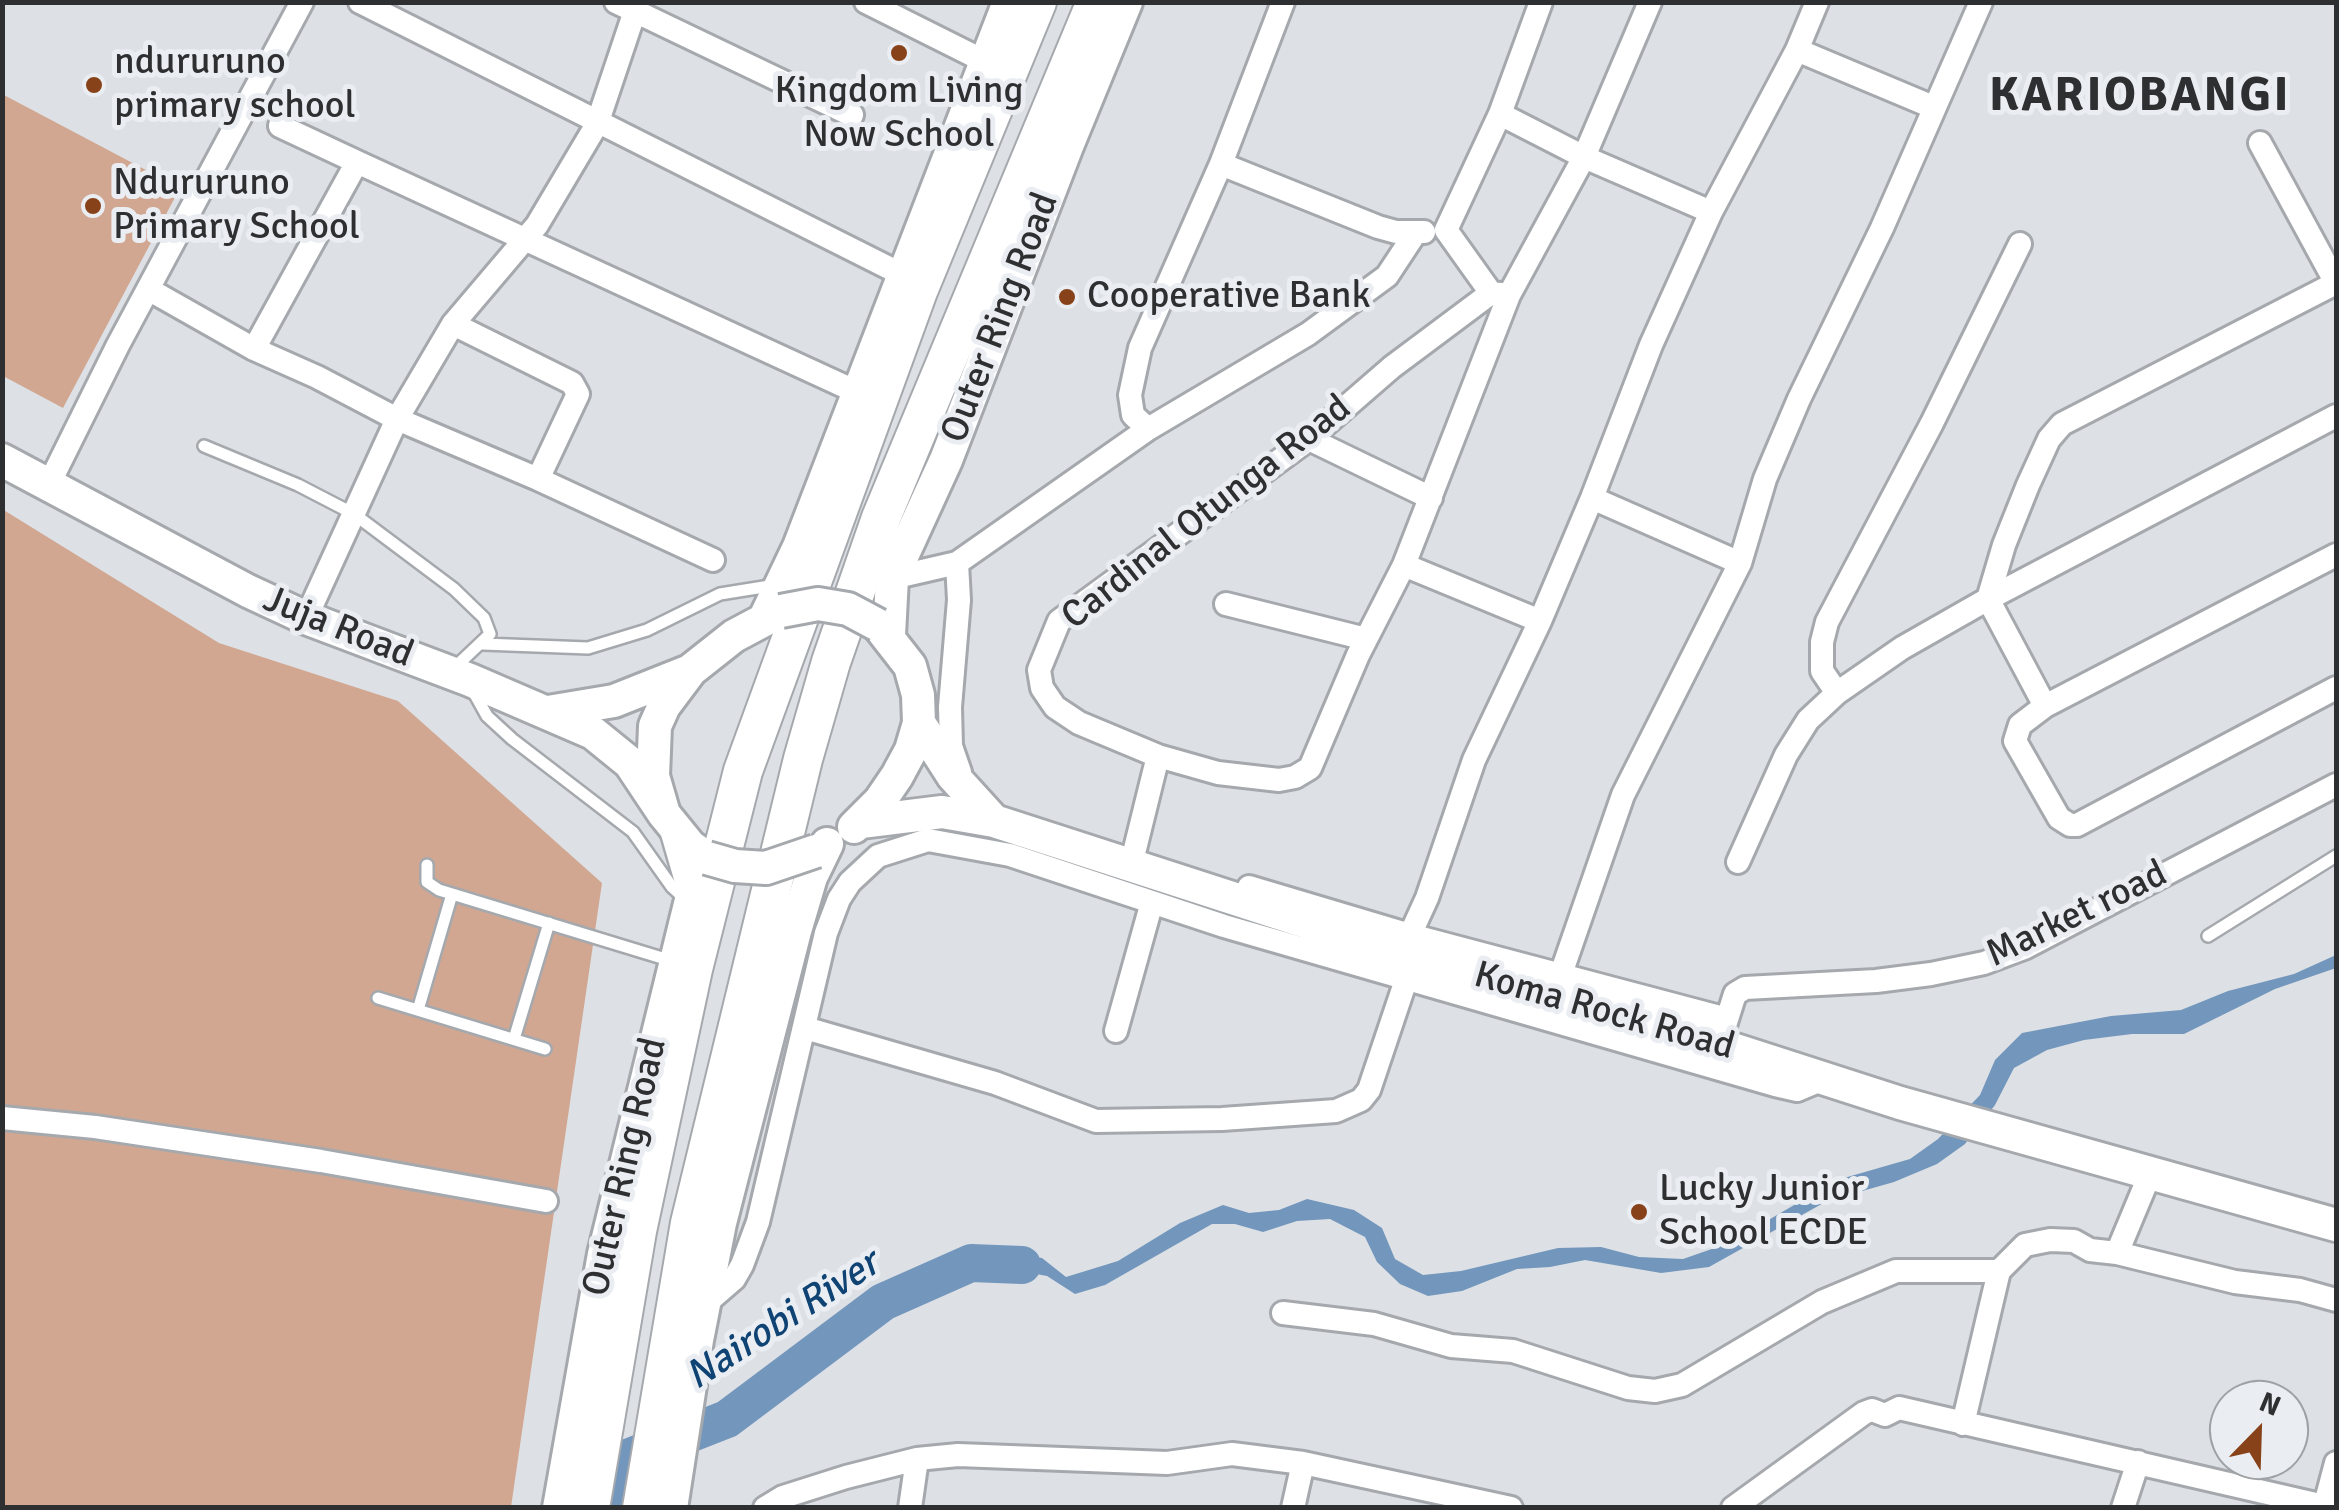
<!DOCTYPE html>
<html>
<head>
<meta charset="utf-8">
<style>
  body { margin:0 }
  #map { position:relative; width:2339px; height:1510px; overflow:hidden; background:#dde1e5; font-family:Signika,sans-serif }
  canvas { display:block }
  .frame { position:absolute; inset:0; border:5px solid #2e2f31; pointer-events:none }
  .north { position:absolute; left:2209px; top:1380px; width:100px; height:100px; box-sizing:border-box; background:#eaeef2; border:2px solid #9fa2a5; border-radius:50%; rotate:23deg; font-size:28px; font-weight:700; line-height:40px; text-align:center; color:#2e2f31 }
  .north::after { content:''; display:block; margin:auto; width:35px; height:45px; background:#874219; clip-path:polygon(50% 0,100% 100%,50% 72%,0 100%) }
</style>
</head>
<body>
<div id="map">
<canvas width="2339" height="1510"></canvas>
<div class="frame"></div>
<div class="north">N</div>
</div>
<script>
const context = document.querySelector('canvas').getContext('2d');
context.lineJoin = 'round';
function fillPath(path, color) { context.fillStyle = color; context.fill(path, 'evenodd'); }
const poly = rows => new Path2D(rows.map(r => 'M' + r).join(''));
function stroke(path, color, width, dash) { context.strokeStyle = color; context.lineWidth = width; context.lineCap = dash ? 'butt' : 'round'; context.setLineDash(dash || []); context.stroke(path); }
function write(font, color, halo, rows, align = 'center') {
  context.font = font + ' Signika,sans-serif'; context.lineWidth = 10; context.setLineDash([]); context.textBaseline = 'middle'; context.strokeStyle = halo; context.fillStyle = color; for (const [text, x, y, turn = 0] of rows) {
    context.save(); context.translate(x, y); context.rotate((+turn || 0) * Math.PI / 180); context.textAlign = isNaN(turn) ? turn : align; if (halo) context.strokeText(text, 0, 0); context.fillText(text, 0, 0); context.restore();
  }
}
const green = poly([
  [2,94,180,188,63,408,3,376],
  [2,509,219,643,398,701,602,883,511,1507,3,1507]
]);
const water = poly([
  [2336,955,2336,968,2275,989,2184,1034,2132,1034,2084,1040,2047,1050,2014,1068,1995,1105,1965,1144,1937,1164,1894,1182,1827,1201,1709,1267,1661,1273,1585,1260,1550,1267,1517,1269,1462,1291,1428,1296,1400,1284,1377,1262,1365,1237,1330,1219,1297,1221,1263,1232,1235,1224,1212,1224,1105,1285,1075,1294,1047,1276,1020,1271,996,1280,971,1263,1005,1252,1042,1258,1066,1277,1118,1261,1180,1223,1223,1205,1249,1213,1279,1210,1307,1199,1354,1210,1382,1228,1395,1259,1423,1275,1461,1271,1558,1248,1601,1247,1639,1257,1683,1259,1729,1243,1837,1180,1910,1159,1938,1139,1980,1095,1995,1060,2022,1033,2111,1016,2181,1010,2228,991,2294,974]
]);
const river = poly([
  [602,1508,625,1459,727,1419,883,1302,971,1263,1022,1265]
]);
const service = poly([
  [204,446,298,485,354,514,454,589,484,618,490,634,452,670],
  [483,644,588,648,647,630,720,594,776,585],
  [472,689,487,716,512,739,633,832,672,887,684,898],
  [427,865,427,882,439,890,672,961],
  [2208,936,2336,856],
  [378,998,545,1049],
  [418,1010,452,894],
  [514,1039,549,923]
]);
const minor = poly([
  [360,2,905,276],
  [616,2,852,115],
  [866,2,984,61],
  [1650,2,1584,157,1711,212,1797,50,1817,2],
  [1797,50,1933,107],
  [1500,114,1584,157,1509,295],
  [280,126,357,162],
  [2260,143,2336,283],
  [1221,164,1378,227,1396,232,1424,232],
  [2336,283,2062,424,2049,439,2028,485,2004,545,1988,599,2045,706,2336,555],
  [148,289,254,349,317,377,397,419,538,479,713,560],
  [1491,293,1392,367,1309,439,1059,621,1039,670,1042,688,1055,707,1079,723,1158,756,1218,773,1279,780,1295,777,1310,768,1358,655,1404,565,1509,295,1491,293,1446,230,1500,114,1541,2],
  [453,324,572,383,578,394,538,479],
  [254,349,357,162,859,393],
  [1148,429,1308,334,1387,276,1416,232],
  [1309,439,1431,498],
  [48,486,118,345,302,2],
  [1592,498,1740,563],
  [957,563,959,600,950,707,951,746,960,772],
  [1404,565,1540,621],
  [892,578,957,563,1148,429,1133,415,1130,395,1140,348,1221,164,1283,2],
  [1226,604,1366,639],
  [306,618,397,419,453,324,537,225,597,124,638,2],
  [1837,693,1822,671,1822,642,1827,622,1932,423,2020,244],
  [2045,706,2020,725,2015,741,2059,818,2070,825,2077,825,2336,688],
  [1134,853,1158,756],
  [1738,862,1786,755,1808,720,1837,693,1902,648,1988,599,2336,416],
  [1249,887,1410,935,1727,1019],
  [1410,935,1427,898,1474,760,1540,621,1592,498,1651,345,1711,212],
  [1561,974,1623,795,1740,563,1765,479,1799,399,1882,228,1981,2],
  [805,1028,995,1083,1096,1121,1222,1119,1336,1111,1361,1100,1369,1090,1407,977],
  [1116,1031,1152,902],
  [1723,1032,1735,994,1745,988,1876,981,1931,974,1984,963,2024,948,2336,785],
  [2,1118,95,1127,321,1161,546,1201],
  [2117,1253,2235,1282,2300,1290,2336,1300],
  [704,1305,734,1279,742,1265,758,1222,826,933,839,899,850,882,878,856,928,840,1010,855,1224,926,1775,1085,1797,1090,1823,1079],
  [1283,1313,1374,1324,1451,1346,1513,1351,1628,1388,1655,1391,1682,1385,1822,1302,1896,1271,1999,1271,2025,1245,2050,1240,2074,1241,2090,1250,2117,1253,2150,1174],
  [1963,1424,1999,1271],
  [765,1508,783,1497,846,1477,917,1459,958,1455,1167,1463,1232,1454,1303,1463,1511,1508],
  [910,1508,917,1459],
  [1293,1508,1303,1463],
  [1733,1508,1864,1413,1872,1410,1885,1415,1899,1408,2324,1506],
  [2123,1508,2138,1462],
  [2324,1508,2336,1463]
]);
const tertiary = poly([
  [675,829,690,881,690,904]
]);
const secondary = poly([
  [2,460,248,591,306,618,470,680,593,733,630,763,664,814],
  [766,616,799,547,1009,2],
  [889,635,892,578,946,460,1067,146,1126,2],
  [548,712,614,701,687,672],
  [919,723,953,776,994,821],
  [861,822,942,812,994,821,1430,962,1720,1045,1900,1103,2336,1225],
  [854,827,880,801,897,776,911,750,919,723,918,695,910,666,878,625],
  [707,858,690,846,664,814,653,776,655,726,664,706,691,670,734,636,781,611],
  [559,1508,604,1254,690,904],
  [671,1508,697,1340,720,1223,795,931,811,877,827,844]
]);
const primary = poly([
  [590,1508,637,1231,693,969,743,771,918,291,1037,2],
  [642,1508,690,1223,803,759,831,662,881,518,1096,2]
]);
const secondaryBridge = poly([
  [781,611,818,604,848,609,878,625],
  [707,858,735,866,766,868,816,851]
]);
const markers = [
  [899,53,10,"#874219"],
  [94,85,10,"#874219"],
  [93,206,10,"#874219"],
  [1067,297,10,"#874219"],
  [1639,1212,10,"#874219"]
];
const poiNames = [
  ["ndururuno",114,63],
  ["primary school",114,107],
  ["Kingdom Living",899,92,"center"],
  ["Now School",899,136,"center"],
  ["Ndururuno",113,184],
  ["Primary School",113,228],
  ["Cooperative Bank",1087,297],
  ["Lucky Junior",1659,1190],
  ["School ECDE",1659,1234]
];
const streetNames = [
  ["Outer Ring Road",1001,318,-69],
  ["Cardinal Otunga Road",1207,513,-38],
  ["Juja Road",338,628,22],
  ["Market road",2077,915,-26],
  ["Koma Rock Road",1604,1012,16],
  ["Outer Ring Road",626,1167,-77]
];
const waterNames = [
  ["Nairobi River",783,1321,-33]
];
const districtNames = [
  ["KARIOBANGI",2140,97]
];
fillPath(green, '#d1a792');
fillPath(water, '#7396bc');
stroke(river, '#7396bc', 38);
stroke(service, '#a5a9ad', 16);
stroke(minor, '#a5a9ad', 28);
stroke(tertiary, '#a5a9ad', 35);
stroke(secondary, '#a5a9ad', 38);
stroke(primary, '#a5a9ad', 42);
stroke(service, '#fff', 11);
stroke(minor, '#fff', 22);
stroke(tertiary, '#fff', 30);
stroke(secondary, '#fff', 32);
stroke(primary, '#fff', 38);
stroke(secondaryBridge, '#a5a9ad', 38, []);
stroke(secondaryBridge, '#fff', 32);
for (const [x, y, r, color] of markers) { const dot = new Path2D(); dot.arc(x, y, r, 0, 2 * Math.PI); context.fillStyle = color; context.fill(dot); stroke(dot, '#eaeef2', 4); }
write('38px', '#2e2f31', '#eaeef2', poiNames, 'left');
write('38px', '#2e2f31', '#eaeef2', streetNames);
write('italic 40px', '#0f4374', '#eaeef2', waterNames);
context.letterSpacing = '2.5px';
write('bold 48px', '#2e2f31', '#eaeef2', districtNames);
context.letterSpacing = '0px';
</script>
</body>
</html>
